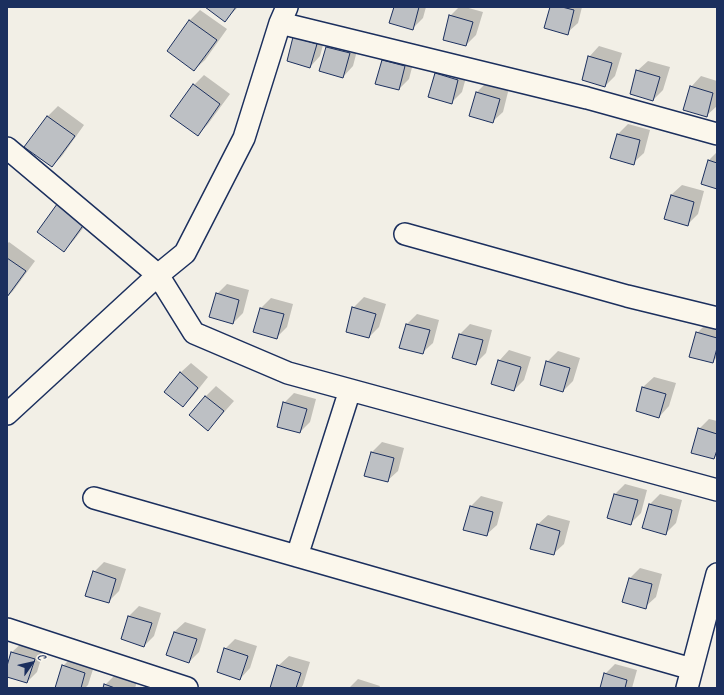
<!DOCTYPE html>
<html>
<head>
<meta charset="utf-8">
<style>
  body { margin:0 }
  #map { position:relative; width:724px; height:695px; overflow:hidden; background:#f2efe6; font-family:Caveat,sans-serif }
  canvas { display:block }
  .frame { position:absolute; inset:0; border:8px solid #1b2f5e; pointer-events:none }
  .north { position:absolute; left:12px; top:643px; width:40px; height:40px; -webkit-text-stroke:3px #fbf7ec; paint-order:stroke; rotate:56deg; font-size:11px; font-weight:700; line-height:16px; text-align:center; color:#1b2f5e }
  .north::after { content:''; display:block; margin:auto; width:14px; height:18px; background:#1b2f5e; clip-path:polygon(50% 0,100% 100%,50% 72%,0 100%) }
</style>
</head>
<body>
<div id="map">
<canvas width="724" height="695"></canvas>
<div class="frame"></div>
<div class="north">С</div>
</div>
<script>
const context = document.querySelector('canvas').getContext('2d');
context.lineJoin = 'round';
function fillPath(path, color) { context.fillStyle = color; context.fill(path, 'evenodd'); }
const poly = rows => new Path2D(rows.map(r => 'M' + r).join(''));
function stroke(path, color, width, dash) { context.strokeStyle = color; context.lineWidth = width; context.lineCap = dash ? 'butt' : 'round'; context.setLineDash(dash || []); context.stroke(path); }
const shadow = poly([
  [207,7,238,7,225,20],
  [395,7,426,7,423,18,412,29],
  [459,7,465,7,483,12,476,35,466,45,450,16],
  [551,7,582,7,578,23,567,33],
  [200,10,227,29,205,60,194,70,168,51,190,20],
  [305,27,326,34,320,56,310,67,294,38],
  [337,37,359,43,353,66,343,77,327,47],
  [599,46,622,53,615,76,605,86,589,57],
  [393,50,415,56,409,79,399,89,376,83,383,60],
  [648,61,670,67,663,90,653,100,637,71],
  [446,63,468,70,462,92,451,103,435,74],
  [204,75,230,94,208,124,198,135,194,85],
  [701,76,717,81,717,106,706,116,691,87],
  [487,82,509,88,503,112,492,122,477,92],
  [58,106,84,125,62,156,52,166,26,147,48,116],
  [628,124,650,130,644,153,633,163,618,134],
  [717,152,717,188,709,160],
  [682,185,704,191,698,214,687,225,671,195],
  [71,191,97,210,74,240,64,250],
  [9,242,35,261,13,291,7,297,7,244],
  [227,284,249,290,243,313,233,323,217,294],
  [364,297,386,304,379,327,369,337,353,308],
  [271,298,293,304,287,327,277,337,255,331,261,308],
  [417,314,439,320,433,343,422,353,400,347,407,324],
  [707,323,717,325,717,357,712,362,697,333],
  [470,324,492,330,486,353,475,364,453,357,460,334],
  [509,350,531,357,524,380,514,390,499,361],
  [558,351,580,358,573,381,563,391,547,362],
  [191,363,208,377,193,396,183,406,180,373],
  [654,377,676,383,669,406,659,417,637,410,643,387],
  [216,386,234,401,218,419,208,429,191,415,206,396],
  [294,393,316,399,310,422,300,432,284,403],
  [709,419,717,421,717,455,714,458,699,429],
  [382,442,404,448,398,471,387,481,365,475,372,452],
  [625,484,647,490,641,513,631,523,608,517,615,494],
  [660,494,682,500,676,523,665,534,650,504],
  [481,496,503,502,497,525,486,535,464,529,471,506],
  [548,515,570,521,564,544,553,554,537,525],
  [104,562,126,569,119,591,108,602,94,572],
  [640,568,662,574,656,597,645,607,630,578],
  [139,606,161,613,154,636,144,646,122,639,129,616],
  [185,622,206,629,199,652,189,662,174,632],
  [235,639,257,646,250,668,240,679,225,649],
  [23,642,44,649,37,672,27,682,7,676,7,669,12,652],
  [73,656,95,663,88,685,85,688,56,688,63,666],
  [289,656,310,662,303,685,301,688,271,688,278,666],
  [615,664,637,670,632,688,601,688,605,674],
  [115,675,137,682,135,688,104,688,105,685],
  [358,679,380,686,379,688,349,688]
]);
const building = poly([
  [205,7,236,7,225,22,205,7],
  [394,7,419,7,413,30,389,23,394,7],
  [550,7,562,7,574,10,568,35,544,28,550,7],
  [449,15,473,22,466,46,443,40,449,15],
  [189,20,217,40,194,71,167,51,189,20],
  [293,37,317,44,310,68,287,61,293,37],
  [326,47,350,53,343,78,319,71,326,47],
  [588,56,612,63,605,87,582,80,588,56],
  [382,60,405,66,399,90,375,84,382,60],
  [636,70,660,77,653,101,630,94,636,70],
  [435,73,458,80,452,104,428,97,435,73],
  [193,84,220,104,198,136,170,116,193,84],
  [690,86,713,93,707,117,683,110,690,86],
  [476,92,500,99,493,123,469,116,476,92],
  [47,116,75,136,52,167,24,147,47,116],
  [617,134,640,140,634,165,610,158,617,134],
  [708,160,717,163,717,189,701,184,708,160],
  [671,195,694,202,688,226,664,219,671,195],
  [60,200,87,220,64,252,37,232,60,200],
  [7,258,26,271,7,297,7,258],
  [216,293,239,300,233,324,209,317,216,293],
  [352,307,376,314,369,338,346,332,352,307],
  [260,308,284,314,277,339,253,332,260,308],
  [406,324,430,330,423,354,399,348,406,324],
  [696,332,717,338,717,348,713,363,689,357,696,332],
  [459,334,483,340,476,365,452,358,459,334],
  [498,360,521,367,514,391,491,384,498,360],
  [546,361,570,368,563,392,540,385,546,361],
  [180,372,198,388,183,407,164,392,180,372],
  [642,387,666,394,659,418,636,411,642,387],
  [205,396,224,411,208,431,189,415,205,396],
  [283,402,307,409,300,433,277,427,283,402],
  [698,428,717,434,717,450,714,459,691,453,698,428],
  [371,452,394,458,388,482,364,476,371,452],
  [614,494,638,500,631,525,607,518,614,494],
  [649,504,672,510,666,535,642,528,649,504],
  [470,506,493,512,487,536,463,530,470,506],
  [537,524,560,531,554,555,530,549,537,524],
  [93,571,116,579,109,603,85,596,93,571],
  [629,578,652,584,646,609,622,602,629,578],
  [128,616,152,623,144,647,121,639,128,616],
  [174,632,197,639,189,663,166,655,174,632],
  [224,648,248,656,240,680,217,672,224,648],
  [11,652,35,659,27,683,7,677,7,666,11,652],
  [62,665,85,673,81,688,55,688,62,665],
  [277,665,301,673,296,688,270,688,277,665],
  [604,673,627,680,625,688,600,688,604,673],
  [104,684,115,688,103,688,104,684]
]);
const minor = poly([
  [280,23,587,98,717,134],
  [7,148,158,275,194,333,288,373,717,490],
  [405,234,627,296,717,318],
  [7,414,158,275,185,253,244,138,280,23,287,7],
  [94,498,692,669],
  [297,556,350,390],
  [7,629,187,688],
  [687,688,717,574]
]);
fillPath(shadow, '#0003');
fillPath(building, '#bdc0c4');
stroke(building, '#1b2f5e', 1);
stroke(minor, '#1b2f5e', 24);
stroke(minor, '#fbf7ec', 21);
</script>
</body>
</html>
